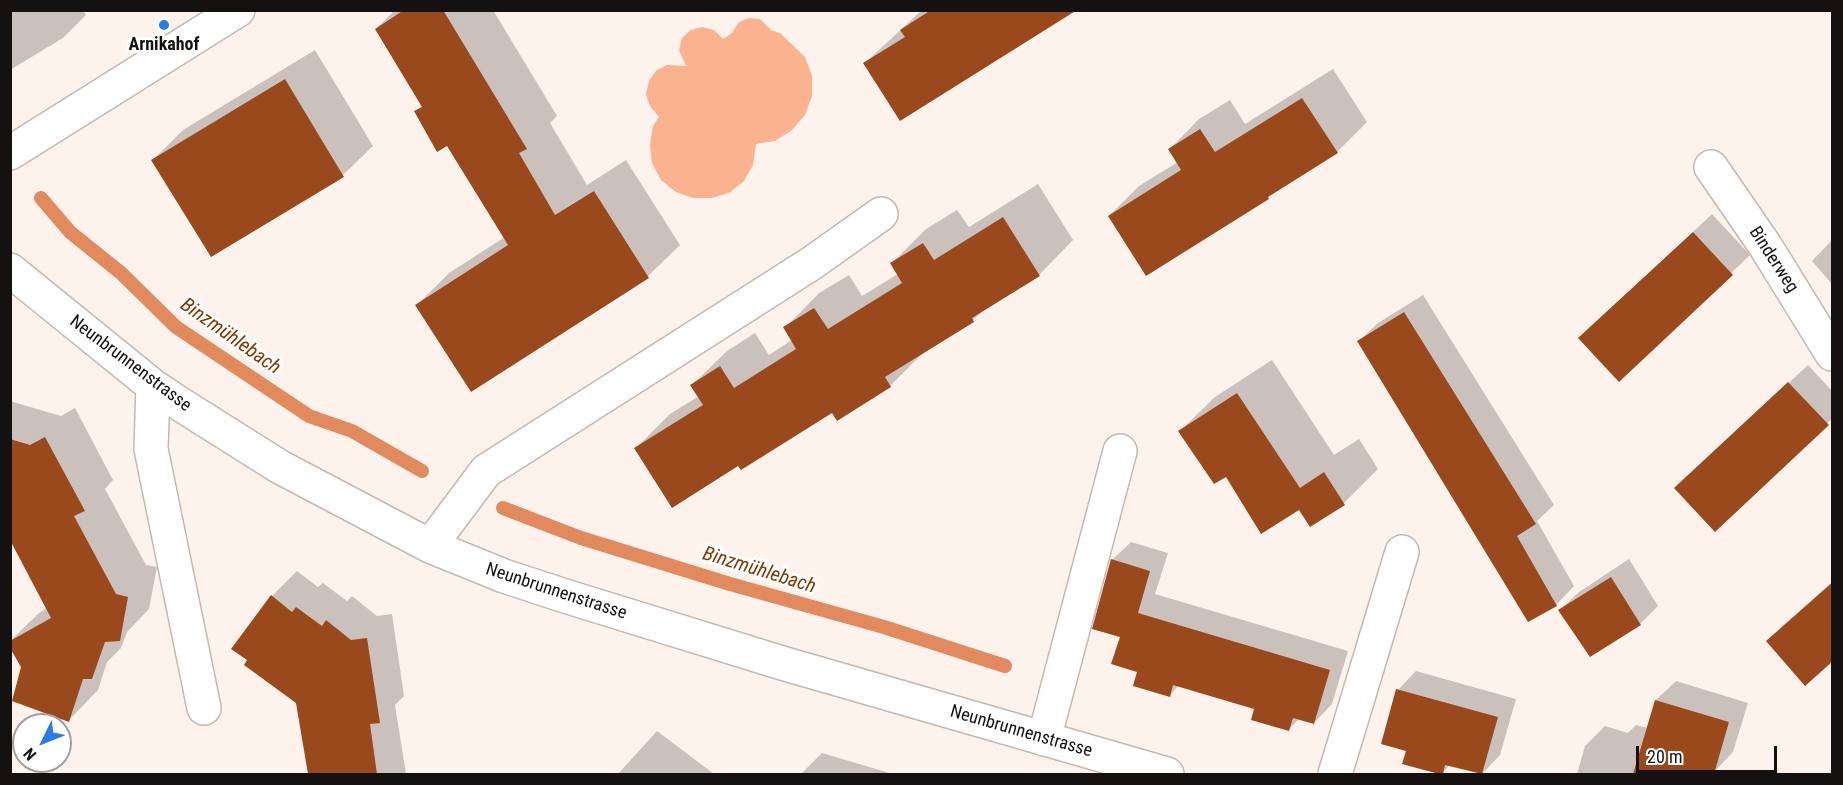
<!DOCTYPE html>
<html>
<head>
<meta charset="utf-8">
<style>
  body { margin:0 }
  #map { position:relative; width:1843px; height:785px; overflow:hidden; background:#fef2ec; font-family:"Roboto Condensed",sans-serif }
  canvas { display:block }
  .frame { position:absolute; inset:0; border:12px solid #151110; pointer-events:none }
  .north { position:absolute; left:12px; top:713px; width:60px; height:60px; box-sizing:border-box; background:#fff; border:2px solid #a1a09f; border-radius:50%; rotate:227deg; font-size:16px; font-weight:700; line-height:24px; text-align:center; color:#151110 }
  .north::after { content:''; display:block; margin:auto; width:21px; height:27px; background:#2b7be6; clip-path:polygon(50% 0,100% 100%,50% 72%,0 100%) }
  .scale { position:absolute; left:1636px; top:746px; width:141px; height:27px; box-sizing:border-box; border:3px solid #151110; border-top:0; padding-left:8px; font-size:18px; line-height:21px; white-space:nowrap; color:#151110; -webkit-text-stroke:4px #fff; paint-order:stroke }
</style>
</head>
<body>
<div id="map">
<canvas width="1843" height="785"></canvas>
<div class="frame"></div>
<div class="north">N</div>
<div class="scale">20 m</div>
</div>
<script>
const context = document.querySelector('canvas').getContext('2d');
context.lineJoin = 'round';
function fillPath(path, color) { context.fillStyle = color; context.fill(path, 'evenodd'); }
const poly = rows => new Path2D(rows.map(r => 'M' + r).join(''));
function stroke(path, color, width, dash) { context.strokeStyle = color; context.lineWidth = width; context.lineCap = dash ? 'butt' : 'round'; context.setLineDash(dash || []); context.stroke(path); }
function write(font, color, halo, rows, align = 'center') {
  context.font = font + ' "Roboto Condensed",sans-serif'; context.lineWidth = 6; context.setLineDash([]); context.textBaseline = 'middle'; context.strokeStyle = halo; context.fillStyle = color; for (const [text, x, y, turn = 0] of rows) {
    context.save(); context.translate(x, y); context.rotate((+turn || 0) * Math.PI / 180); context.textAlign = isNaN(turn) ? turn : align; if (halo) context.strokeText(text, 0, 0); context.fillText(text, 0, 0); context.restore();
  }
}
const green = poly([
  [749,18,760,19,771,30,780,33,805,57,812,76,812,96,805,115,792,130,775,141,756,144,753,165,744,181,729,193,712,198,693,198,676,192,661,180,652,163,650,145,653,126,659,117,650,106,646,94,649,81,656,71,667,65,686,66,679,50,682,38,691,30,702,27,714,30,723,39,732,33,739,22]
]);
const shadow = poly([
  [10,10,83,10,86,15,63,38,10,70],
  [395,10,493,10,557,116,550,123,587,185,626,160,680,245,648,276,471,390,417,305,449,273,505,237,447,144,416,112,423,105,376,29],
  [922,10,1076,10,865,63],
  [315,50,373,146,343,175,212,255,153,160,183,130],
  [1333,69,1367,122,1337,152,1109,216,1139,186,1178,162,1170,149,1199,119,1230,100,1245,124],
  [1038,184,1073,240,1039,275,985,309,973,320,924,352,890,386,833,411,739,464,636,448,670,414,699,396,692,385,727,351,755,333,769,355,792,340,785,328,819,293,849,275,862,296,898,274,892,263,926,229,957,210,969,227],
  [1712,214,1750,255,1619,380,1599,320],
  [1832,240,1832,284,1812,261],
  [1423,295,1554,505,1537,521,1574,586,1556,605,1359,341,1378,323],
  [1272,360,1334,455,1359,439,1378,469,1344,503,1310,525,1299,508,1226,475,1180,431,1215,397],
  [1808,365,1832,391,1832,419,1715,530,1695,470],
  [10,401,61,416,75,408,113,480,105,489,146,565,157,567,149,609,127,632,121,648,107,662,98,690,69,720,22,667,10,641,39,613,47,608,10,537],
  [1131,542,1168,553,1155,594,1348,651,1332,704,1314,723,1299,719,1288,730,1256,708,1179,685,1170,695,1139,671,1122,636,1112,560],
  [1629,559,1658,606,1640,624,1560,610,1579,592],
  [297,571,318,587,323,583,347,601,352,596,377,616,392,614,404,696,395,705,406,774,309,774,298,702,272,596],
  [1832,582,1832,659,1768,641,1786,623],
  [1416,671,1516,699,1500,755,1482,774,1450,765,1442,773,1398,690],
  [1676,681,1748,703,1733,752,1714,772,1704,769,1702,774,1577,774,1585,746,1605,726,1628,733,1636,725,1648,728,1656,700],
  [657,731,714,774,618,774],
  [822,753,893,774,801,774]
]);
const stream = poly([
  [41,198,70,232,121,273,176,327,309,416,352,431,422,471],
  [503,508,581,538,730,584,884,627,1005,666]
]);
const building = poly([
  [404,10,443,10,527,149,519,153,555,215,594,191,649,278,471,392,415,305,508,245,447,146,437,152,414,111,422,107,375,29],
  [931,10,1077,10,900,121,863,63,905,37,900,30],
  [285,79,344,177,211,257,151,160],
  [1302,98,1338,153,1268,197,1269,199,1146,276,1108,216,1181,170,1168,149,1200,129,1215,152],
  [1003,217,1040,276,972,318,974,322,885,377,891,387,837,421,832,413,741,470,738,466,672,508,634,448,703,405,690,385,720,366,734,388,796,349,783,327,814,308,828,329,902,283,890,263,923,243,934,260],
  [1693,232,1733,275,1619,382,1578,338],
  [1404,312,1536,524,1517,536,1557,606,1528,622,1357,341],
  [1788,382,1829,425,1715,532,1674,488],
  [1237,393,1300,488,1324,472,1345,505,1310,527,1299,510,1261,534,1226,477,1214,484,1178,431],
  [45,437,85,511,74,516,116,594,128,597,120,641,105,642,92,679,83,679,69,722,12,701,21,667,10,648,10,641,51,618,10,540,10,439,30,445],
  [1111,559,1150,571,1138,613,1330,670,1314,724,1293,718,1289,731,1251,720,1254,709,1173,685,1170,697,1133,686,1137,672,1111,664,1120,637,1092,629],
  [1611,577,1641,625,1590,657,1558,610],
  [1833,582,1833,661,1805,686,1766,641],
  [271,595,292,612,296,607,322,626,326,620,351,640,367,638,380,723,370,724,377,774,308,774,296,703,244,665,247,660,231,649],
  [1396,689,1498,717,1482,774,1445,765,1443,774,1439,774,1402,764,1406,751,1381,744],
  [1655,700,1729,722,1714,774,1633,774]
]);
const minor = poly([
  [10,153,238,10],
  [1711,167,1766,247,1832,354],
  [10,270,153,386,180,404,280,467,430,546,504,576,565,596,782,663,1167,774],
  [153,386,151,449,204,708],
  [430,546,486,471,812,263,881,214],
  [1044,739,1120,451],
  [1335,774,1402,552]
]);
const markers = [
  [164,25,6,"#2b7be6"]
];
const poiNames = [
  ["Arnikahof",164,45]
];
const streetNames = [
  ["Binderweg",1773,260,57],
  ["Neunbrunnenstrasse",130,364,37],
  ["Neunbrunnenstrasse",556,592,18],
  ["Neunbrunnenstrasse",1021,732,16]
];
const waterNames = [
  ["Binzmühlebach",230,337,35],
  ["Binzmühlebach",759,571,17]
];
fillPath(green, '#fab28f');
fillPath(shadow, '#0003');
stroke(stream, '#e08a5e', 14);
fillPath(building, '#99491b');
stroke(minor, '#c4b8b3', 36);
stroke(minor, '#fff', 33);
for (const [x, y, r, color] of markers) { const dot = new Path2D(); dot.arc(x, y, r, 0, 2 * Math.PI); context.fillStyle = color; context.fill(dot); stroke(dot, '#fff', 2); }
write('bold 18px', '#151110', '#fff', poiNames);
write('18px', '#151110', '#fff', streetNames);
write('italic 20px', '#843700', '#fff', waterNames);
</script>
</body>
</html>
